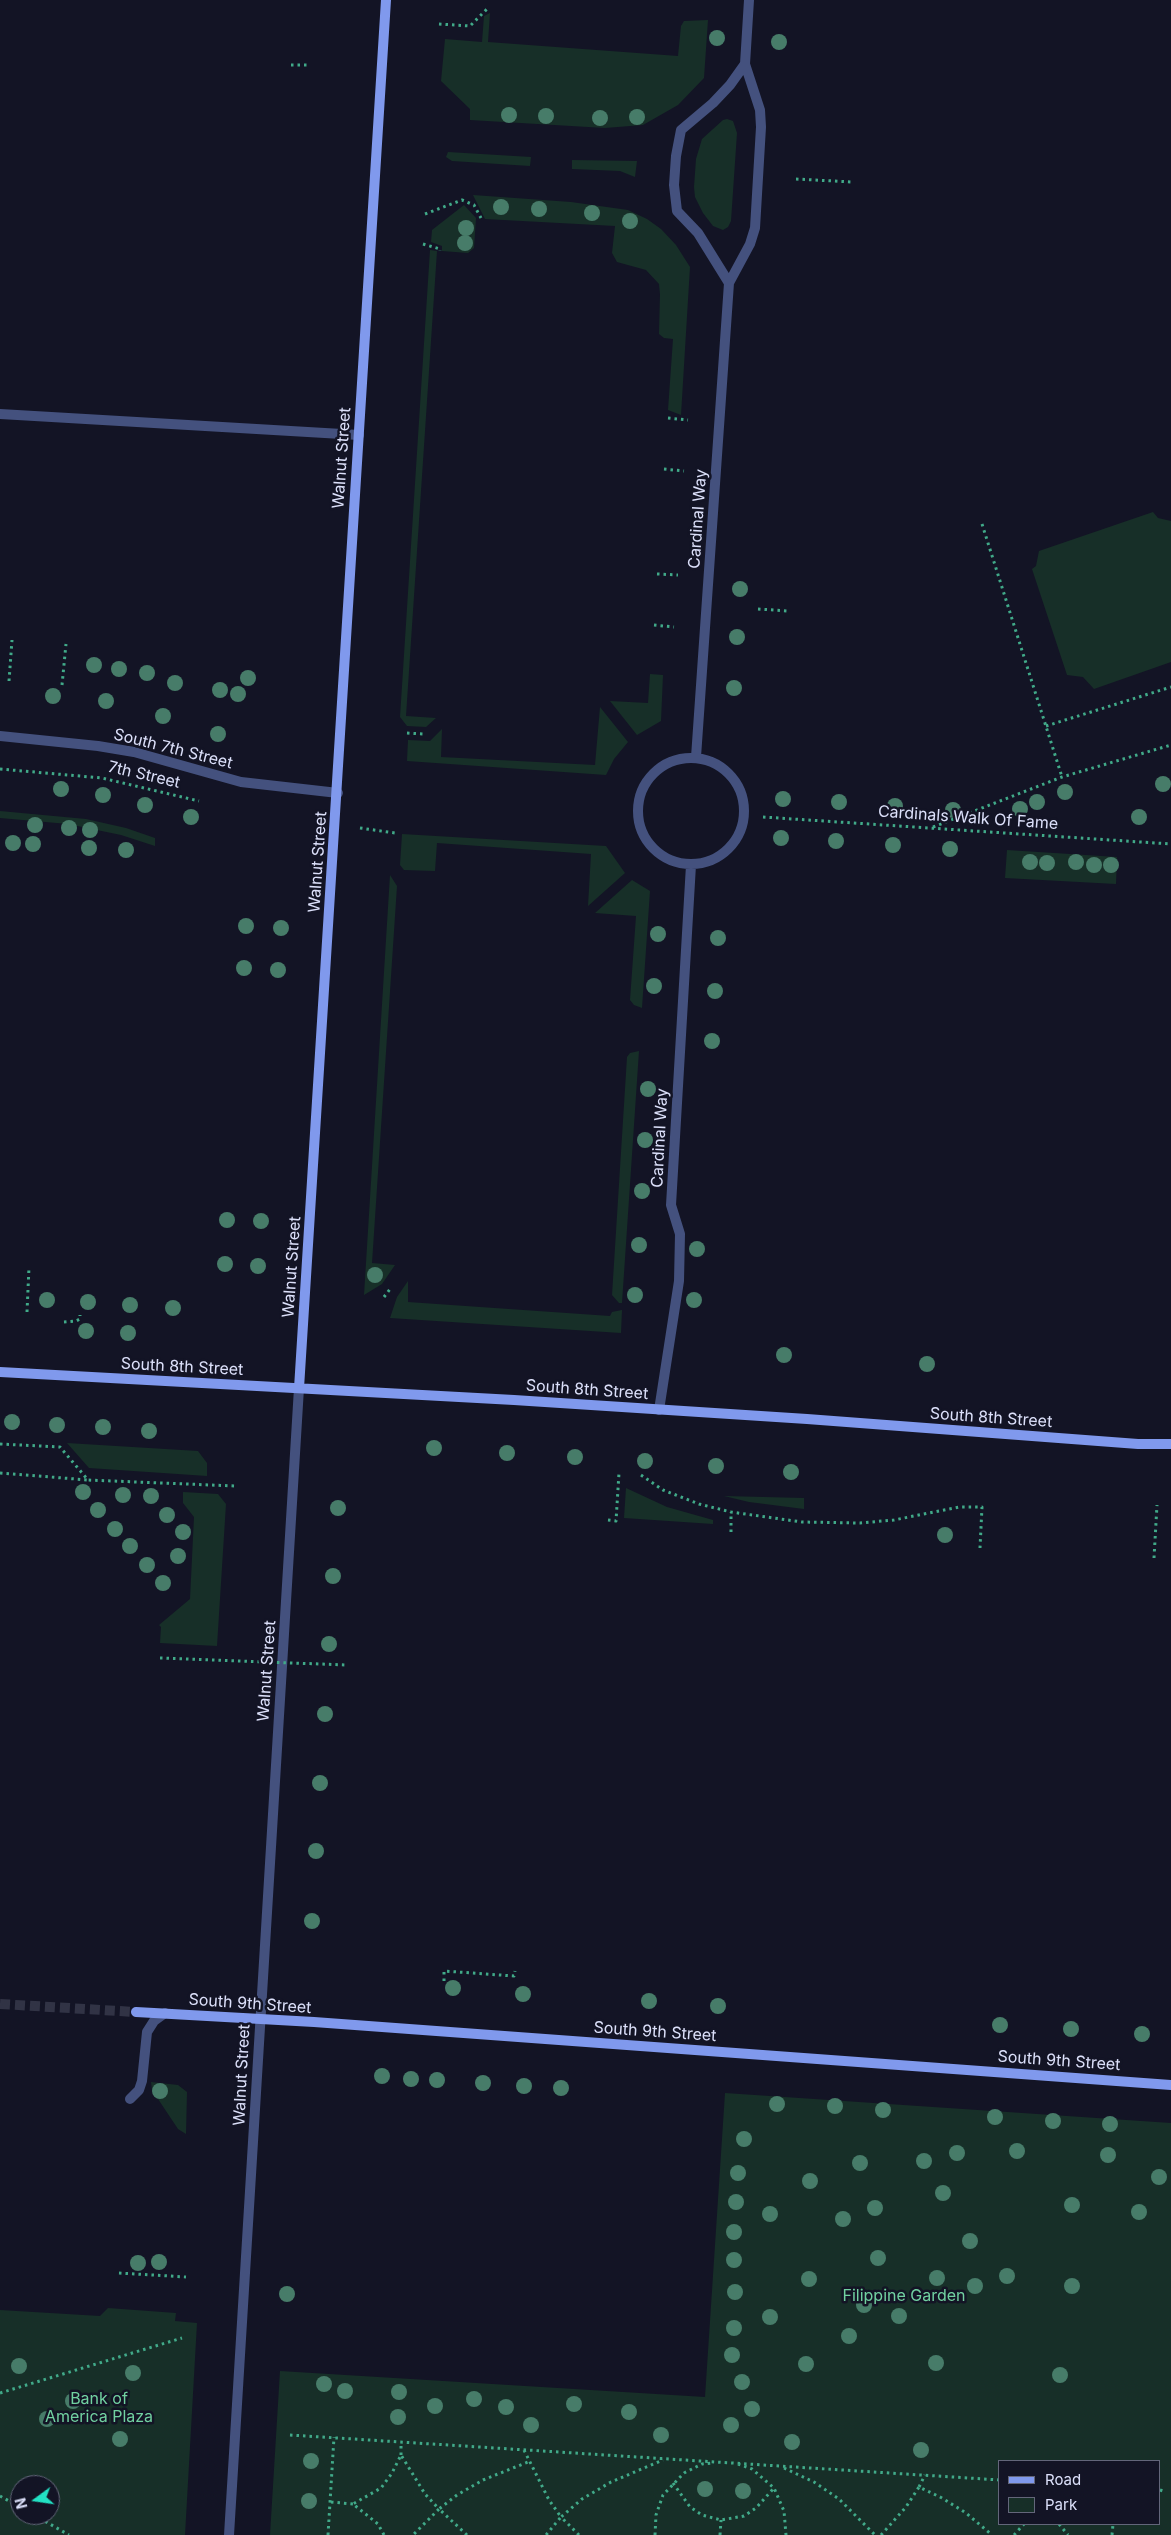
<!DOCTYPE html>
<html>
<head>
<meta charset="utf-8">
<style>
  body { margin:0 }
  #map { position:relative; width:1171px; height:2535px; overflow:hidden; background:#131425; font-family:Inter,sans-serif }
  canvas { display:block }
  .legend { position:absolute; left:998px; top:2460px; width:162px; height:65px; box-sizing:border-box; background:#131425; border:1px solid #63667a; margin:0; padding:6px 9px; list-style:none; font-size:15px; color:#dce0fa }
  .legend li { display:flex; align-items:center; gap:10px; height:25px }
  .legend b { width:25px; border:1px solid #63667a }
  .north { position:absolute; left:10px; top:2475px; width:50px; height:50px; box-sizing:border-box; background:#131425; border:1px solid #63667a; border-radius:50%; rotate:256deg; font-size:14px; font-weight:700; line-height:20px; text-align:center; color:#dce0fa }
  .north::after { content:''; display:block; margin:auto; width:18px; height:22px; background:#22e0c3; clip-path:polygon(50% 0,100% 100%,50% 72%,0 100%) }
</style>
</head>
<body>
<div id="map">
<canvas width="1171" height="2535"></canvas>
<ul class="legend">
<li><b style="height:6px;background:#8099ed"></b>Road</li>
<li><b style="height:14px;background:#172f28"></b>Park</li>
</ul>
<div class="north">N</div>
</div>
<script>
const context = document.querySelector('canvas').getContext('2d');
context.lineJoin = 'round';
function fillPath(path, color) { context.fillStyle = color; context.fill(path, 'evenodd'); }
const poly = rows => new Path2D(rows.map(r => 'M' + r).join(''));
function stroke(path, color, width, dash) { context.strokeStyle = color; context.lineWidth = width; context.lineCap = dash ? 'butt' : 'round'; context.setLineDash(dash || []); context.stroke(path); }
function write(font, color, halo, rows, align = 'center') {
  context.font = font + ' Inter,sans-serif'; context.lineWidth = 5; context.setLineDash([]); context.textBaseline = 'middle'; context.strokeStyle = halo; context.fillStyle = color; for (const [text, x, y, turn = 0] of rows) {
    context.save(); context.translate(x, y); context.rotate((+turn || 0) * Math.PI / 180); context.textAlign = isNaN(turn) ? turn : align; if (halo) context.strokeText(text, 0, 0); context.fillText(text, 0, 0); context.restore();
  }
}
const green = poly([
  [490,13,488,42,678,56,681,26,684,21,708,20,704,78,678,105,643,125,605,128,470,120,470,109,441,81,445,39,482,42,484,16],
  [727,119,733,121,737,133,731,221,728,227,723,230,713,226,703,213,695,197,694,187,696,159,702,139,723,120],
  [448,152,531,157,530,166,452,161,446,157],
  [572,160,637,161,635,177,620,171,572,169],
  [473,195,571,202,628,210,647,219,661,229,676,245,690,267,681,415,668,410,673,339,664,338,659,334,660,294,659,284,646,270,617,262,612,253,615,226,485,219],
  [464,205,476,218,474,248,468,253,442,251,442,246,431,242,432,230],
  [430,250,437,251,406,716,436,718,426,727,407,726,400,717],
  [1153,512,1158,518,1171,521,1171,662,1094,689,1083,677,1067,675,1032,569,1036,566,1039,551],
  [650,674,663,675,661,721,637,735,610,701,648,703],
  [600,707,628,742,614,759,606,775,407,761,408,740,430,741,442,729,441,757,595,765],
  [0,811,86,819,126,828,155,838,155,846,121,835,68,824,0,818],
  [402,834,606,846,625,873,588,906,591,854,437,843,435,871,404,870,400,865],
  [1007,850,1117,857,1116,884,1005,878],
  [390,875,397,886,372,1263,395,1265,382,1284,364,1295],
  [632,880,650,891,642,1008,634,1005,630,1000,636,916,595,913],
  [639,1051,622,1303,619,1303,612,1295,627,1057,630,1053],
  [408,1281,408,1302,610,1316,612,1312,622,1310,621,1333,390,1318,397,1297],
  [67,1443,198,1451,207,1463,207,1476,89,1468],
  [626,1488,667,1507,713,1520,713,1524,624,1518],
  [183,1492,218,1494,226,1504,217,1646,160,1643,161,1627,159,1625,190,1599,194,1517,183,1503],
  [724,1496,804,1498,804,1509,749,1502],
  [151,2082,178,2085,187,2092,186,2134,178,2129,152,2090],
  [725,2093,1171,2123,1171,2535,270,2535,280,2371,705,2397],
  [1160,2461,1160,2524,1000,2524,1000,2461],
  [108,2308,176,2313,175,2321,197,2323,185,2535,0,2535,0,2310,100,2316],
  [20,2485,50,2485,50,2515,20,2515]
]);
const secondaryTunnel = poly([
  [0,2004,136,2012]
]);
const path = poly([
  [439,24,470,26,488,8],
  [291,65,307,65],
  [796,179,852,182],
  [425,214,462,200,474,205,481,218],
  [423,244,440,249,440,251],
  [668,418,688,420],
  [664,469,684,471],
  [982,524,1062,777],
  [657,574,678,575],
  [758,609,788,611],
  [654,625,674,627],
  [9,681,12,640],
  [62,685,66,644],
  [1046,726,1171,687],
  [407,733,424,734],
  [0,769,102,778,199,801],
  [763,817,1171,844],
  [933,827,1062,777,1171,745],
  [360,828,395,833],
  [384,1297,390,1289],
  [27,1312,29,1267],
  [64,1322,76,1321,80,1319,80,1315],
  [0,1444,60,1447,88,1480,235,1486],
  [0,1473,88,1480],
  [641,1475,663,1490,699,1504,731,1512,802,1522,860,1523,894,1520,959,1507,982,1507,980,1548],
  [608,1520,616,1521,619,1473],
  [731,1532,731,1512],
  [1154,1558,1157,1505],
  [444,1981,444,1971,514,1976,515,1971],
  [119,2273,186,2277],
  [0,2393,182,2338],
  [290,2435,1000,2480],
  [524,2450,549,2500,561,2517,546,2535],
  [401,2455,401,2442],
  [738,2464,752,2469,774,2488,784,2511,786,2535],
  [784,2468,814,2482,839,2499,875,2535],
  [673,2483,690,2507,702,2515,721,2520,744,2516,756,2508,774,2488],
  [919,2487,925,2475],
  [1160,2490,1163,2491],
  [0,2496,20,2507],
  [331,2502,353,2504],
  [34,2515,69,2535],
  [1059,2524,1068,2535],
  [328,2535,334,2437],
  [384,2535,378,2524,353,2504,381,2488,392,2473,401,2455,425,2494,439,2509,413,2535],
  [467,2535,439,2509,457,2495,483,2480,528,2462],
  [579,2535,561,2517,582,2499,611,2482,663,2460],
  [655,2535,656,2515,663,2495,684,2473,702,2464,712,2463],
  [720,2535,721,2520],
  [881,2535,906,2507,919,2487,942,2498,966,2513,992,2535],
  [1014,2535,1024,2524],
  [1112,2535,1113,2524]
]);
const lane = poly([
  [729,283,698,233,677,211,674,185,676,156,681,130,713,103,730,85,745,64],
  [0,414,359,435],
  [696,757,729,283,750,244,755,228,761,127,760,110,745,64,749,0],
  '638 811a53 53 0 1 1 106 0a53 53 0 1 1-106 0Z',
  [659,1410,679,1281,680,1234,671,1205,691,865],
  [130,2099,139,2090,142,2081,147,2032,154,2021,165,2013]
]);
const street = poly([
  [0,736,98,746,134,752,241,782,338,793],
  [229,2535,299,1388]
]);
const secondary = poly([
  [0,1372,514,1400,807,1419,1138,1444,1171,1444],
  [299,1388,386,0],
  [136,2012,314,2022,1171,2085]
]);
const pathBridge = poly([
  [160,1658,346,1665]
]);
const trees = [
  [717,38],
  [779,42],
  [509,115],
  [546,116],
  [637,117],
  [600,118],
  [501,207],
  [539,209],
  [592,213],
  [630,221],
  [466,228],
  [465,243],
  [740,589],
  [737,637],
  [94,665],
  [119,669],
  [147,673],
  [248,678],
  [175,683],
  [734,688],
  [220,690],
  [238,694],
  [53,696],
  [106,701],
  [163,716],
  [218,734],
  [1163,784],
  [61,789],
  [1065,792],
  [103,795],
  [783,799],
  [839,802],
  [1037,802],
  [145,805],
  [895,806],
  [1020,809],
  [953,810],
  [191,817],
  [1139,817],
  [35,825],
  [69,828],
  [90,830],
  [781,838],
  [836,841],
  [13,843],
  [33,844],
  [893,845],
  [89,848],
  [950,849],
  [126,850],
  [1030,862],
  [1076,862],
  [1047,863],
  [1094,865],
  [1111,865],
  [246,926],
  [281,928],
  [658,934],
  [718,938],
  [244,968],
  [278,970],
  [654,986],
  [715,991],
  [712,1041],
  [648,1089],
  [645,1140],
  [642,1191],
  [227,1220],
  [261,1221],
  [639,1245],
  [697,1249],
  [225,1264],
  [258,1266],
  [375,1275],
  [635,1295],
  [47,1300],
  [694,1300],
  [88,1302],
  [130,1305],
  [173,1308],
  [86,1331],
  [128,1333],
  [784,1355],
  [927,1364],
  [12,1422],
  [57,1425],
  [103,1427],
  [149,1431],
  [434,1448],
  [507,1453],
  [575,1457],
  [645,1461],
  [716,1466],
  [791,1472],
  [83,1492],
  [123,1495],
  [151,1496],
  [338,1508],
  [98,1510],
  [167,1515],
  [115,1529],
  [183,1532],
  [945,1535],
  [130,1546],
  [178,1556],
  [147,1565],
  [333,1576],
  [163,1583],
  [329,1644],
  [325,1714],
  [320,1783],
  [316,1851],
  [312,1921],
  [453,1988],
  [523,1994],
  [649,2001],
  [718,2006],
  [1000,2025],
  [1071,2029],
  [1142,2034],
  [382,2076],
  [411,2079],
  [437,2080],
  [483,2083],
  [524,2086],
  [561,2088],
  [160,2091],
  [777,2104],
  [835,2106],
  [883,2110],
  [995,2117],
  [1053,2121],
  [1110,2124],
  [744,2139],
  [1017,2151],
  [957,2153],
  [1108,2155],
  [924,2161],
  [860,2163],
  [738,2173],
  [1159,2177],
  [810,2181],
  [943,2193],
  [736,2202],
  [1072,2205],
  [875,2208],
  [1139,2212],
  [770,2214],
  [843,2219],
  [734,2232],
  [970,2241],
  [878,2258],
  [734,2260],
  [159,2262],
  [138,2263],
  [1007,2276],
  [937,2278],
  [809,2279],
  [975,2286],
  [1072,2286],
  [735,2292],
  [287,2294],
  [864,2305],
  [899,2316],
  [770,2317],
  [734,2328],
  [849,2336],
  [732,2355],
  [936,2363],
  [806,2364],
  [19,2366],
  [133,2373],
  [1060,2375],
  [742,2382],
  [324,2384],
  [345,2391],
  [399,2392],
  [474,2399],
  [73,2401],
  [574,2404],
  [435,2406],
  [506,2407],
  [752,2409],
  [629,2412],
  [398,2417],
  [47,2419],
  [531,2425],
  [731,2425],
  [661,2435],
  [120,2439],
  [792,2442],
  [921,2450],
  [311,2461],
  [705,2489],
  [743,2491],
  [309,2501]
];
const streetNames = [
  ["Walnut Street",342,458,-86],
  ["Cardinal Way",698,519,-86],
  ["South 7th Street",173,749,14],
  ["7th Street",144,775,13],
  ["Cardinals Walk Of Fame",968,818,4],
  ["Walnut Street",318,862,-86],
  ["Cardinal Way",660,1138,-87],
  ["Walnut Street",292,1267,-86],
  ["South 8th Street",182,1367,3],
  ["South 8th Street",587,1390,4],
  ["South 8th Street",991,1418,4],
  ["Walnut Street",267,1671,-86],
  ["South 9th Street",250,2004,4],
  ["South 9th Street",655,2032,4],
  ["South 9th Street",1059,2061,4],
  ["Walnut Street",242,2075,-87]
];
const parkNames = [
  ["Filippine Garden",904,2296],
  ["Bank of",99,2399],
  ["America Plaza",99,2417]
];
fillPath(green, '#172f28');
stroke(secondaryTunnel, '#313345', 10, [10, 5]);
stroke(path, '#41aa89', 3, [2.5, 4]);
stroke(lane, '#44517e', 10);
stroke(street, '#44517e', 10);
stroke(secondary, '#8099ed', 10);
stroke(pathBridge, '#41aa89', 3, [2.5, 4]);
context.fillStyle = '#477c69';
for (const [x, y] of trees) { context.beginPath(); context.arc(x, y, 8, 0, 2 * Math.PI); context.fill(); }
write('16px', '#dce0fa', '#131425', streetNames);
write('16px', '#71d1a1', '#131425', parkNames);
</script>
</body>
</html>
